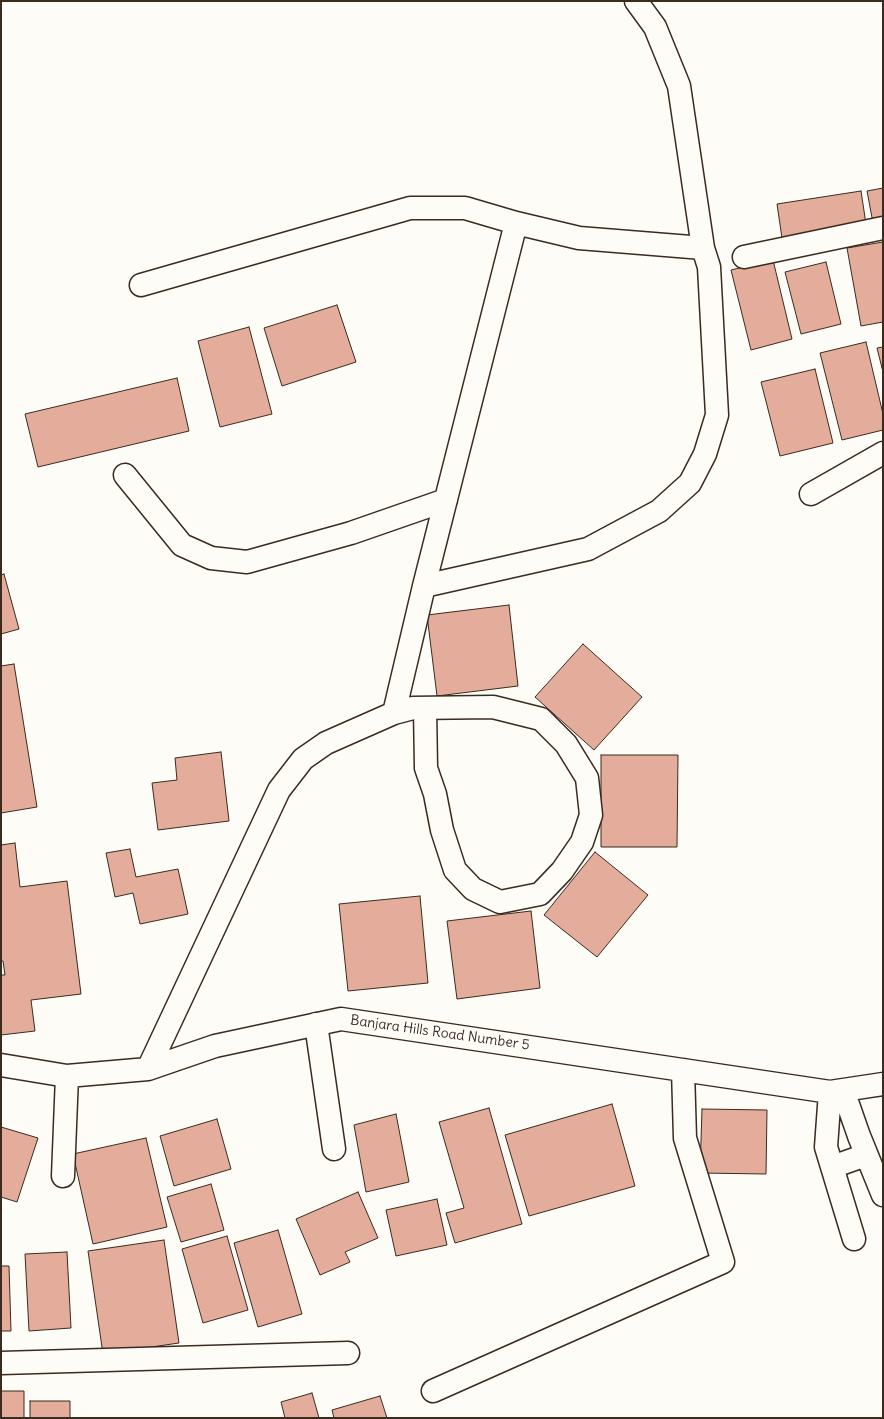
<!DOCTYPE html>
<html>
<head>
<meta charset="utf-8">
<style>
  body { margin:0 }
  #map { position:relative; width:884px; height:1419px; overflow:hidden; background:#fdfcf7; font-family:Delius,sans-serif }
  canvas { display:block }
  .frame { position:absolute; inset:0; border:2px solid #3b2a1e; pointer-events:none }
</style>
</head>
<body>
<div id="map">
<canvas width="884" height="1419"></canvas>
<div class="frame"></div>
</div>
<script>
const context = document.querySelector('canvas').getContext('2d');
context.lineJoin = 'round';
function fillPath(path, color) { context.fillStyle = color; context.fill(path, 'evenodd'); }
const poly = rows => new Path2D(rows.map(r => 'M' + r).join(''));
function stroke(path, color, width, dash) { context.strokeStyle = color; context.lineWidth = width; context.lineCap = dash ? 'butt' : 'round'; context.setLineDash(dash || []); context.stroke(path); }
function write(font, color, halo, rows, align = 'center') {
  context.font = font + ' Delius,sans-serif'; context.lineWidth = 3; context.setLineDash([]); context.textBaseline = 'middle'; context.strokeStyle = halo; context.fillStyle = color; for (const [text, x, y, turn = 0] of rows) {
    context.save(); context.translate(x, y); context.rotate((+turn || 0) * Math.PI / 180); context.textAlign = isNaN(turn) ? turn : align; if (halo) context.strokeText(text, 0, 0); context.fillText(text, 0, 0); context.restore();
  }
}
const building = poly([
  [883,188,883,222,873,223,867,191,883,188],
  [861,191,866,224,782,238,777,204,861,191],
  [883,242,883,322,861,326,847,248,883,242],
  [773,260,792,339,751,350,731,270,773,260],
  [826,262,841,324,801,334,785,272,826,262],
  [337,305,356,362,282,386,264,328,337,305],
  [249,327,272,414,220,427,198,341,249,327],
  [866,342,883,414,883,430,842,440,820,353,866,342],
  [883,347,883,372,877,348,883,347],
  [815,369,833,443,780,456,761,382,815,369],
  [177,378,189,431,38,467,25,414,177,378],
  [4,574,19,629,1,634,1,575,4,574],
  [509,605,518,686,437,696,427,615,509,605],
  [583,644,642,697,594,750,535,697,583,644],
  [14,664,37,807,1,813,1,666,14,664],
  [221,752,229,821,158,830,152,783,177,780,175,758,221,752],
  [601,755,678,755,677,847,601,847,601,755],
  [15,843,20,887,67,881,81,994,31,1000,35,1031,1,1035,1,975,5,975,3,961,1,961,1,845,15,843],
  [130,849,136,877,178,869,188,914,140,924,133,893,115,897,106,853,130,849],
  [595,852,648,895,597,957,544,915,595,852],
  [420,896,428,983,348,991,339,904,420,896],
  [531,911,540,988,457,999,447,921,531,911],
  [612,1104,635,1186,529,1216,505,1135,612,1104],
  [489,1108,522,1224,455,1243,446,1213,464,1208,439,1122,489,1108],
  [702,1109,767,1110,766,1174,700,1173,702,1109],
  [396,1114,409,1182,366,1192,354,1125,396,1114],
  [217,1119,231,1169,174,1186,160,1136,217,1119],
  [1,1127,38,1138,17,1202,1,1197,1,1127],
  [146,1138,167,1227,93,1244,73,1154,146,1138],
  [211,1184,224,1230,181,1242,167,1197,211,1184],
  [358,1192,378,1238,345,1252,350,1262,320,1275,296,1219,358,1192],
  [437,1199,447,1245,396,1256,386,1210,437,1199],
  [278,1230,302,1314,258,1327,234,1243,278,1230],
  [227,1236,248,1310,203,1323,182,1249,227,1236],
  [164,1240,179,1343,103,1354,88,1251,164,1240],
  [67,1252,71,1328,29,1331,25,1254,67,1252],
  [1,1266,9,1266,11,1331,1,1331,1,1266],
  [1,1391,24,1391,24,1418,1,1418,1,1391],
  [312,1393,319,1418,285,1418,281,1402,312,1393],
  [380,1396,387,1418,334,1418,332,1410,380,1396],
  [30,1401,70,1401,70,1418,30,1418,30,1401]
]);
const minor = poly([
  [744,257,883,228],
  [141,285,410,208,465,208,516,223,579,238,703,248],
  [125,475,182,545,211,558,247,562,351,533,446,500],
  [811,494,883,453],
  [424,586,588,549,659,511,690,483,705,454,717,415,709,267,703,248,679,86,655,27,636,1],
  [394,713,413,708,493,707,541,719,566,744,587,778,591,815,582,842,562,871,540,894,500,902,473,889,455,870,442,830,435,794,426,768,425,708],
  [316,1024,334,1149],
  [1,1065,67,1076,148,1069,215,1046,341,1019,830,1092,883,1084],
  [148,1069,279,790,303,759,326,743,394,713,424,586,516,223],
  [843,1090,859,1136,883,1195],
  [830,1092,826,1147,854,1239],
  [832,1167,866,1155],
  [63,1176,67,1076],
  [1,1363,348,1353],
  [433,1391,723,1262,685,1138,683,1070]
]);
const streetNames = [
  ["Banjara Hills Road Number 5",440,1033,8]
];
fillPath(building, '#e4ad9b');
stroke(building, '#3b2a1e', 1);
stroke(minor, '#3b2a1e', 25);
stroke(minor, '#fdfcf7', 22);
write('14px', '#3b2a1e', '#fdfcf7', streetNames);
</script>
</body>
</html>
